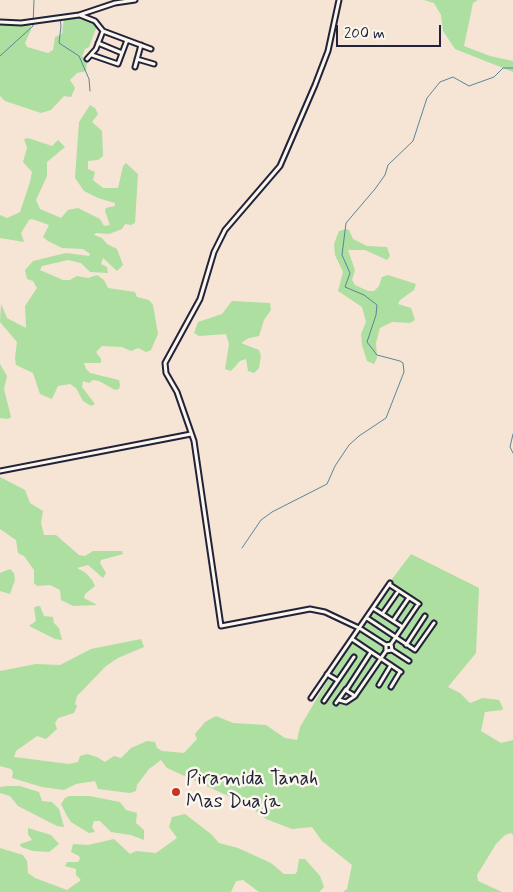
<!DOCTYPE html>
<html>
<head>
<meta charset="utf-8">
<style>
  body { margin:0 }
  #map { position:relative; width:513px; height:892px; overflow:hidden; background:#f6e4d5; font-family:Mynerve,sans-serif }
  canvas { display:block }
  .scale { position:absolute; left:336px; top:25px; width:105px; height:22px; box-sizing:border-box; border:2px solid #22223b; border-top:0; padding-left:6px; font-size:15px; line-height:18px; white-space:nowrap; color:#22223b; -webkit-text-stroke:4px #fbf7ec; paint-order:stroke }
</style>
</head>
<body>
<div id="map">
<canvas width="513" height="892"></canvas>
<div class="scale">200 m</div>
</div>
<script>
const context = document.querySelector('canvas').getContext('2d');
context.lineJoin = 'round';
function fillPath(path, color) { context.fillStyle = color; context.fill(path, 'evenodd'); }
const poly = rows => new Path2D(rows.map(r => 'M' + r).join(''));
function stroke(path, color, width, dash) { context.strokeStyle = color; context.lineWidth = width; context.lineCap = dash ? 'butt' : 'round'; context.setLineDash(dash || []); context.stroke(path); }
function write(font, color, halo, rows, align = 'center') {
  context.font = font + ' Mynerve,sans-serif'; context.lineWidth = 5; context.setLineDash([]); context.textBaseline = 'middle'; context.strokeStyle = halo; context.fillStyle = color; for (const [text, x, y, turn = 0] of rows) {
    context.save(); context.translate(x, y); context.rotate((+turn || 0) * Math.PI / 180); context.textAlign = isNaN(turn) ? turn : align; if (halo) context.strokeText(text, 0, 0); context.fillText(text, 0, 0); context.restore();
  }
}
const green = poly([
  [424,0,478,0,473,3,464,46,490,56,513,61,513,72,455,49,443,31,441,15,434,3],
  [79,17,90,20,97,26,89,47,85,49,82,56,87,62,86,71,77,73,70,80,75,88,71,97,64,96,51,110,41,113,5,101,0,96,0,24,30,24,31,30,25,43,27,47,48,53,53,50,55,37,62,34,64,18],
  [90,105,95,108,98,114,92,122,102,131,103,156,98,160,88,161,88,169,95,172,93,180,103,188,118,188,123,166,126,163,138,174,135,223,131,225,125,224,122,229,109,234,96,233,94,235,102,238,107,244,117,249,123,265,117,271,103,258,101,264,107,267,108,273,90,272,81,263,68,260,42,266,40,270,63,280,70,280,77,276,88,278,97,275,104,280,108,288,135,292,137,297,149,300,153,305,158,334,151,350,146,352,138,348,131,351,122,347,102,346,96,352,101,359,101,363,84,363,86,369,90,373,119,380,120,385,119,389,115,390,99,381,93,380,89,383,83,381,82,387,95,404,91,406,83,401,76,388,70,384,58,386,52,399,40,394,33,373,16,365,15,358,17,342,0,322,1,304,7,318,26,328,25,306,37,288,33,281,27,279,25,270,33,261,66,253,89,256,90,254,83,249,62,248,48,241,43,237,49,225,32,219,29,220,21,233,24,242,0,238,0,215,7,218,20,212,30,182,32,172,23,162,27,148,24,139,28,138,52,146,58,140,65,147,47,162,47,176,36,200,40,209,61,218,68,210,78,208,100,219,104,226,110,225,105,211,106,208,115,206,115,203,98,198,84,191,75,178,79,122],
  [346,229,349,230,353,239,367,246,387,247,390,256,387,260,365,250,348,250,355,270,352,280,355,285,368,291,374,291,379,286,382,277,388,275,416,284,414,290,400,300,398,304,411,308,415,320,410,323,392,322,380,328,376,343,377,358,374,364,367,361,362,345,361,334,366,322,362,307,338,291,343,272,335,255,334,244,339,231],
  [232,301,270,303,271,310,264,320,259,336,249,338,241,343,259,350,261,356,259,368,254,373,248,371,246,359,240,361,231,371,225,369,229,344,226,334,199,336,194,333,198,322,222,314],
  [0,364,7,376,4,389,11,417,8,419,0,418],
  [0,477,25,490,30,503,43,511,41,523,44,535,56,535,79,555,85,556,93,551,122,551,123,554,101,560,100,563,106,573,103,578,88,565,77,568,86,573,92,580,95,586,85,594,84,598,97,605,73,606,61,600,60,590,50,585,37,586,34,583,34,570,24,556,18,553,16,540,0,529],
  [411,554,479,588,476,653,448,687,460,693,470,703,483,698,499,700,503,708,502,710,485,712,481,731,501,743,513,740,513,835,511,833,505,835,496,844,477,875,478,881,502,892,343,892,347,889,352,865,322,841,312,827,292,829,266,819,248,805,167,768,161,760,149,769,137,785,136,791,130,793,98,789,95,781,76,784,64,790,42,787,12,778,13,772,11,769,0,766,0,671,36,664,60,665,91,649,141,639,144,647,118,658,106,666,77,696,75,704,77,706,74,713,58,718,55,723,57,729,46,739,37,736,16,751,14,757,69,764,78,762,80,756,87,754,97,757,105,762,114,756,121,758,131,748,147,741,155,742,157,748,162,751,184,753,197,739,195,734,205,722,216,716,233,723,266,725,285,738,297,740,300,727,371,607],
  [10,569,14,573,15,580,10,594,0,591,0,573],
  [37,606,40,606,44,616,53,617,54,623,59,628,62,640,55,639,29,626,36,621,34,608],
  [7,786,20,786,39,792,42,801,52,802,59,809,64,827,57,826,18,806,10,796,0,793,0,787],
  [69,796,89,796,120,802,126,810,137,813,136,823,144,830,144,840,131,835,111,832,100,821,94,821,92,827,95,832,89,833,71,822,67,816,61,804,65,798],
  [185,814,211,834,219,843,238,848,271,863,284,874,295,874,297,872,299,859,305,859,320,876,324,887,319,892,259,892,243,880,236,881,231,892,0,892,0,848,23,855,27,861,28,873,35,878,67,890,81,880,76,875,76,869,65,866,67,862,78,862,80,859,79,856,71,852,73,844,88,845,114,839,130,854,136,851,156,853,177,838,169,827,172,817],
  [28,828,51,835,59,844,49,852,33,851,21,847,20,844,32,840,28,834]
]);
const stream = poly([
  [60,18,61,26,59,43,79,56,89,79,90,91],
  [0,56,33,26,34,0],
  [513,434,510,447,513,453],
  [242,548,261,520,272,512,327,484,335,466,349,445,359,436,386,418,404,372,403,363,400,361,377,355,367,342,376,315,377,305,364,295,345,287,350,273,342,255,346,223,375,189,385,175,388,165,413,141,427,98,440,82,453,77,469,86,494,77,503,68,513,68]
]);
const minor = poly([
  [339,0,328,51,315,85,280,166,225,230,214,252,200,299,165,363,166,373,177,392,194,441,221,626,310,609,325,612,361,629,386,645],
  [80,15,95,21,103,31,151,49],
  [0,22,21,23,79,15,115,3,135,0],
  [98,43,122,53],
  [92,55,118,64,127,40],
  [87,59,96,49,103,31],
  [137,59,154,64],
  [135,67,141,45],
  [0,471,191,434],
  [390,585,419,604],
  [373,608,401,626],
  [383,613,397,593],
  [367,618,415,650,434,623],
  [393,621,408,599],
  [352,639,401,672],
  [391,644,392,650,386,651,386,645,391,644,417,606],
  [406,645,425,616],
  [392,650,409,661],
  [371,652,347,689,347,691,355,696,386,651],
  [327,674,337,680],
  [379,685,391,665],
  [391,687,400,672],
  [311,698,390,583],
  [339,700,346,702,355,696],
  [324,701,354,657],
  [336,703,346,689]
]);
const markers = [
  [176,792,5,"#c8321e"]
];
const poiNames = [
  ["Piramida Tanah",186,780],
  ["Mas Duaja",186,803]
];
fillPath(green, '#acdfa0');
stroke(stream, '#588799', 1);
stroke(minor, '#22223b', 7);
stroke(minor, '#fbf7ec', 3);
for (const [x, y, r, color] of markers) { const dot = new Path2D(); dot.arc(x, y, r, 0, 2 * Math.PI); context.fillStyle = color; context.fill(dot); stroke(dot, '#fbf7ec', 2); }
write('20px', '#22223b', '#fbf7ec', poiNames, 'left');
</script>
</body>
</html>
